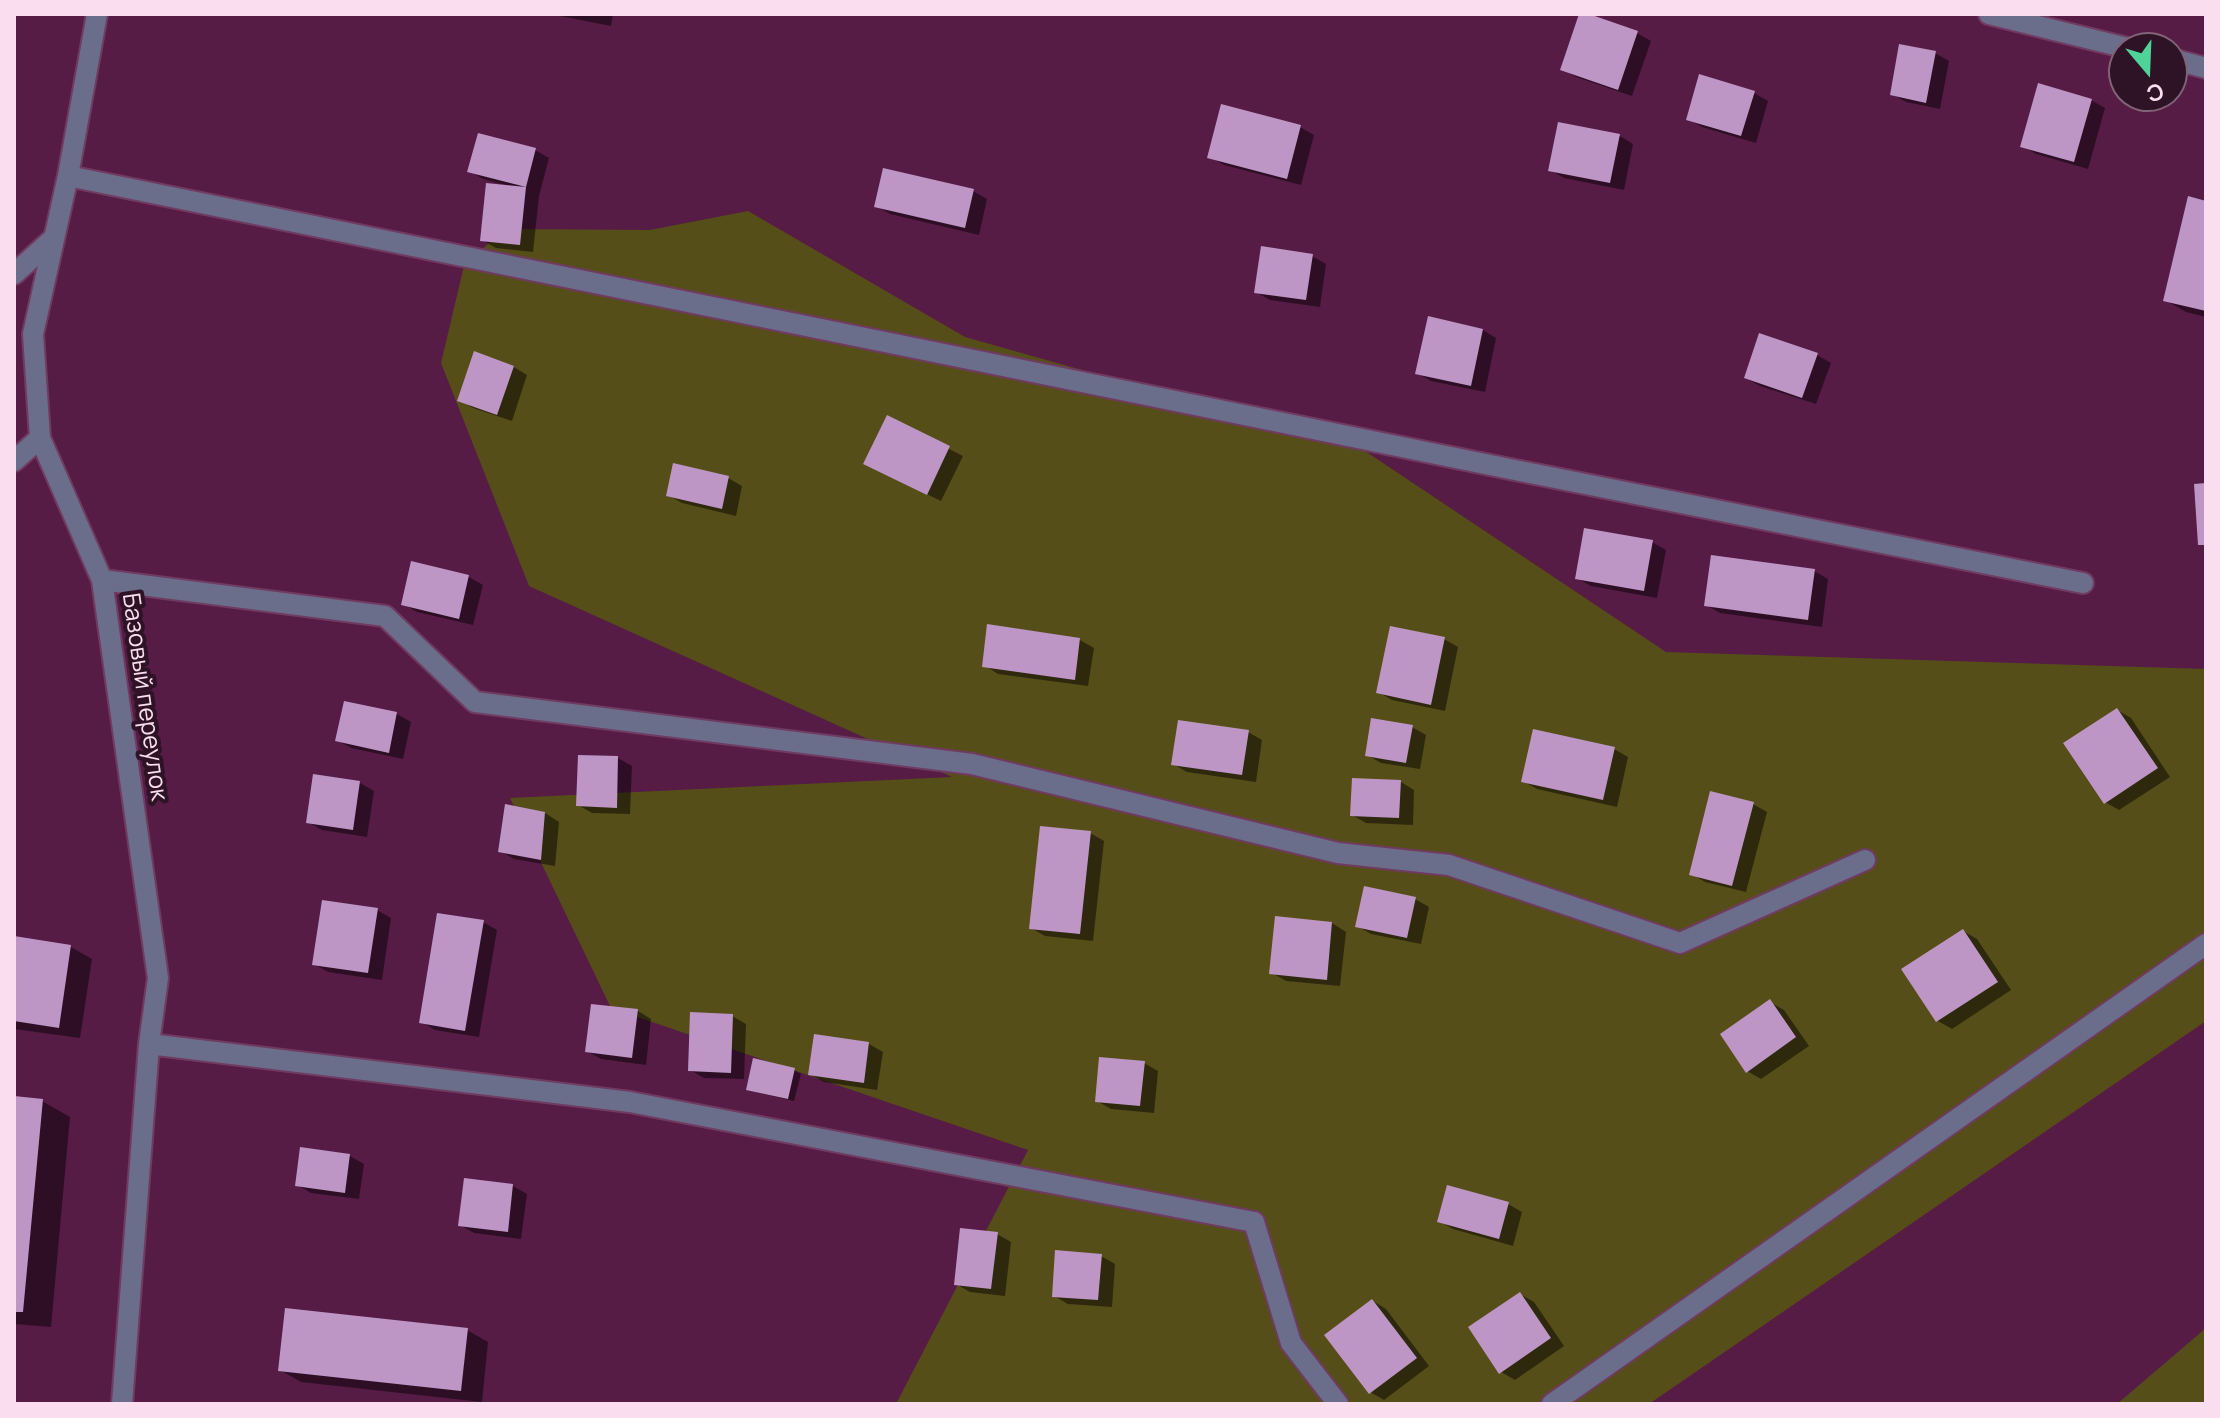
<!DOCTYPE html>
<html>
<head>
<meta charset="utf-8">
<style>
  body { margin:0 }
  #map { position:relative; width:2220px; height:1418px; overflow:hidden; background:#561c46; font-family:Manrope,sans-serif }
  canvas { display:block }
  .frame { position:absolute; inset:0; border:16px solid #fbddf0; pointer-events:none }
  .north { position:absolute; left:2108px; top:32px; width:80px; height:80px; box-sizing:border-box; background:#2d1325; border:2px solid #7f6476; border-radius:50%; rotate:161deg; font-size:22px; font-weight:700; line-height:32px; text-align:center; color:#fbddf0 }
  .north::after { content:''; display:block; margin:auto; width:28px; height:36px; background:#50d398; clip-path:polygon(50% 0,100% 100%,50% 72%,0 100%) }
</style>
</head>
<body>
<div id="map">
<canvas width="2220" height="1418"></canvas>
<div class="frame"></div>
<div class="north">С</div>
</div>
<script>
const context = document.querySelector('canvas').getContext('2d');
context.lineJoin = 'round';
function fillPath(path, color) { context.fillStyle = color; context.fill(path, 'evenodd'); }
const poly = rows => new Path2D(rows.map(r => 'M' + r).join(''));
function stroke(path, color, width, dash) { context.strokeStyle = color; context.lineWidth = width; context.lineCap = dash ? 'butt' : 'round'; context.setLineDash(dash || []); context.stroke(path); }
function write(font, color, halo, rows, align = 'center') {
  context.font = font + ' Manrope,sans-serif'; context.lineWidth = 8; context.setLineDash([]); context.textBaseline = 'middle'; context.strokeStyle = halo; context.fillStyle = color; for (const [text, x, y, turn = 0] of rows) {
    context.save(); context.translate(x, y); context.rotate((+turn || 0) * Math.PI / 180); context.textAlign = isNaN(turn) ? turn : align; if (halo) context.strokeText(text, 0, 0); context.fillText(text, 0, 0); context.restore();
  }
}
const green = poly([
  [748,211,965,337,1362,449,1666,652,2206,669,2206,1021,1649,1404,896,1404,1028,1150,611,1008,510,798,952,777,529,586,441,363,464,266,504,229,650,230],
  [2206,1328,2206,1404,2117,1404]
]);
const shadow = poly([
  [550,14,613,14,611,26],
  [1581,14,1637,33,1651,41,1632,96,1576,77,1562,69],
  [1935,53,1949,61,1940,109,1906,102,1892,94],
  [1754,93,1768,101,1756,143,1702,127,1688,119],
  [2091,100,2105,108,2088,169,2036,154,2023,146],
  [1300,127,1314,135,1301,185,1224,165,1210,157],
  [1620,136,1633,144,1624,190,1564,178,1550,170],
  [535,150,549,158,539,196,533,252,496,248,482,240,505,185,483,179,469,171],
  [973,191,987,199,979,235,890,214,876,206],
  [2206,203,2206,317,2186,312,2165,300],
  [1312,256,1326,264,1320,307,1270,300,1256,292],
  [1483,330,1496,338,1485,392,1431,381,1417,373],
  [475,354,514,367,527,375,512,421,473,408,459,400],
  [1817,355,1831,363,1816,404,1760,386,1746,378],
  [888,418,963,456,941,501,879,471],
  [728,478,742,486,736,516,682,503,668,495],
  [1652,542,1666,550,1657,598,1591,586,1577,578],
  [413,564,469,577,483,585,473,625,417,612,404,604],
  [1814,571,1828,579,1822,627,1720,613,1706,605],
  [1444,639,1458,647,1445,711,1392,700,1378,692],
  [1080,640,1094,648,1088,686,998,674,984,665],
  [345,703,397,714,411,722,403,759,351,748,337,740],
  [2117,710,2131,718,2170,777,2119,810,2105,802],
  [1412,727,1426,735,1420,769,1381,763,1367,755],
  [1248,732,1262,740,1256,782,1187,772,1173,764],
  [1614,749,1628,757,1617,807,1537,789,1523,781],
  [618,758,632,766,630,814,592,813,578,805],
  [1401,782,1414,790,1413,825,1366,823,1352,815],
  [360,783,374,791,367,837,322,830,308,822],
  [1753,804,1767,812,1746,892,1705,882,1692,874],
  [545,813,559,822,555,866,514,859,500,851],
  [1090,833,1104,841,1093,941,1045,936,1031,928],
  [1415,899,1429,907,1421,944,1371,934,1357,926],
  [377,910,391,918,382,980,328,972,314,964],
  [483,922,497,930,479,1037,435,1030,422,1022],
  [1332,923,1346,932,1340,986,1286,981,1272,973],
  [1963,931,1977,939,2011,990,1952,1029,1938,1021],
  [14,938,71,947,92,959,80,1038,14,1029],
  [1770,1002,1784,1010,1809,1046,1761,1079,1747,1071],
  [638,1011,651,1019,646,1065,601,1059,587,1051],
  [732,1016,746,1024,744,1079,704,1078,690,1070],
  [815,1036,869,1044,883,1052,877,1090,824,1082,810,1074],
  [1144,1063,1158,1071,1154,1113,1111,1109,1097,1101],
  [794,1070,801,1074,794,1101,755,1092,748,1089],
  [14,1098,42,1101,70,1117,51,1327,14,1324],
  [350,1156,364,1164,359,1199,311,1193,297,1185],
  [513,1186,527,1194,521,1239,474,1233,460,1225],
  [1508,1204,1522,1212,1513,1246,1453,1229,1439,1221],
  [997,1234,1011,1242,1005,1296,970,1292,956,1284],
  [1101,1256,1115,1264,1112,1307,1068,1304,1054,1296],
  [1520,1294,1534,1302,1564,1346,1515,1380,1501,1372],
  [1373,1301,1386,1309,1429,1366,1384,1400,1370,1392],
  [467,1330,488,1342,482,1402,301,1382,280,1370]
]);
const building = poly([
  [1579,14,1589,14,1638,31,1618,90,1560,70],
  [1899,44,1936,51,1926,103,1890,95],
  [1699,74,1755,91,1741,136,1686,120],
  [2038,83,2092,99,2074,162,2020,147],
  [1221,104,1301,125,1287,179,1207,158],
  [1558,122,1620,134,1610,183,1548,171],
  [478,133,536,148,526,187,467,172],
  [883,168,974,189,965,228,874,207],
  [486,183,526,187,520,245,480,241],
  [2188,196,2206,201,2206,311,2163,301],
  [1261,246,1313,254,1306,300,1254,293],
  [1428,316,1483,329,1471,386,1415,374],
  [1759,333,1818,353,1802,398,1744,378],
  [474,351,514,366,497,415,457,401],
  [887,415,950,446,927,495,863,464],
  [673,463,729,476,722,509,666,496],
  [2206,483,2206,545,2198,545,2194,484],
  [1584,528,1653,540,1644,591,1575,579],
  [1711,555,1815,569,1808,620,1704,606],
  [411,561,469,575,459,619,401,605],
  [987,624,1080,638,1075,680,982,667],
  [1390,626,1445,637,1431,705,1376,693],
  [344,701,397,712,389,753,335,741],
  [2117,708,2158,768,2104,804,2063,743],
  [1371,718,1413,725,1406,763,1365,756],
  [1178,720,1249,730,1242,775,1171,765],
  [1533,729,1615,747,1603,800,1521,782],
  [578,755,618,756,617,808,576,806],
  [313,774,360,781,353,830,306,823],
  [1352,778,1401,780,1399,818,1350,816],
  [1710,791,1754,802,1732,886,1689,875],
  [505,804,545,812,541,860,498,852],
  [1040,826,1091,831,1080,934,1029,929],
  [1364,886,1416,897,1407,938,1355,927],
  [322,900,378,908,368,973,312,965],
  [437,913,484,920,465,1031,419,1023],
  [1275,916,1332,922,1327,980,1269,974],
  [1963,929,1998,982,1936,1022,1901,969],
  [14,936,71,945,59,1028,14,1021],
  [1770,999,1796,1037,1746,1073,1720,1034],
  [591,1004,638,1009,632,1058,585,1052],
  [690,1012,733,1014,731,1073,688,1071],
  [814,1034,869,1042,864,1083,808,1075],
  [1099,1057,1145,1061,1140,1106,1095,1102],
  [753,1058,795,1068,788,1099,746,1090],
  [14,1096,43,1099,23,1312,14,1312],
  [300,1147,350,1154,345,1193,295,1186],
  [464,1178,513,1184,508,1232,458,1226],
  [1447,1185,1509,1202,1499,1239,1437,1222],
  [960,1228,998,1232,991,1289,954,1285],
  [1055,1250,1102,1254,1098,1300,1052,1297],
  [1520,1292,1551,1338,1499,1374,1468,1327],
  [1372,1299,1417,1358,1369,1394,1324,1335],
  [285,1308,468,1328,461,1391,278,1371]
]);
const lane = poly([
  [14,274,54,238],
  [14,461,40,438],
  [1254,1222,1291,1343,1338,1404]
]);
const street = poly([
  [97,14,68,176,33,334,40,438,102,580,158,978,149,1044,122,1404],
  [1989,14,2127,48],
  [2172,59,2206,68],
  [68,176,1510,469,2083,583],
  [102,580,385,616,475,702,972,764,1338,853,1449,865,1680,943,1865,860],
  [149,1044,630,1102,1254,1222],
  [1552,1404,2206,944]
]);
const streetNames = [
  ["Базовый переулок",144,697,82]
];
fillPath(green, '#564e18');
fillPath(shadow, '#0007');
fillPath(building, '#bd96c6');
stroke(lane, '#703b61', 24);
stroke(street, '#703b61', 24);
stroke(lane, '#6b6e8b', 20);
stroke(street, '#6b6e8b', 20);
write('24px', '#fbddf0', '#2d1325', streetNames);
</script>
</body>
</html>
